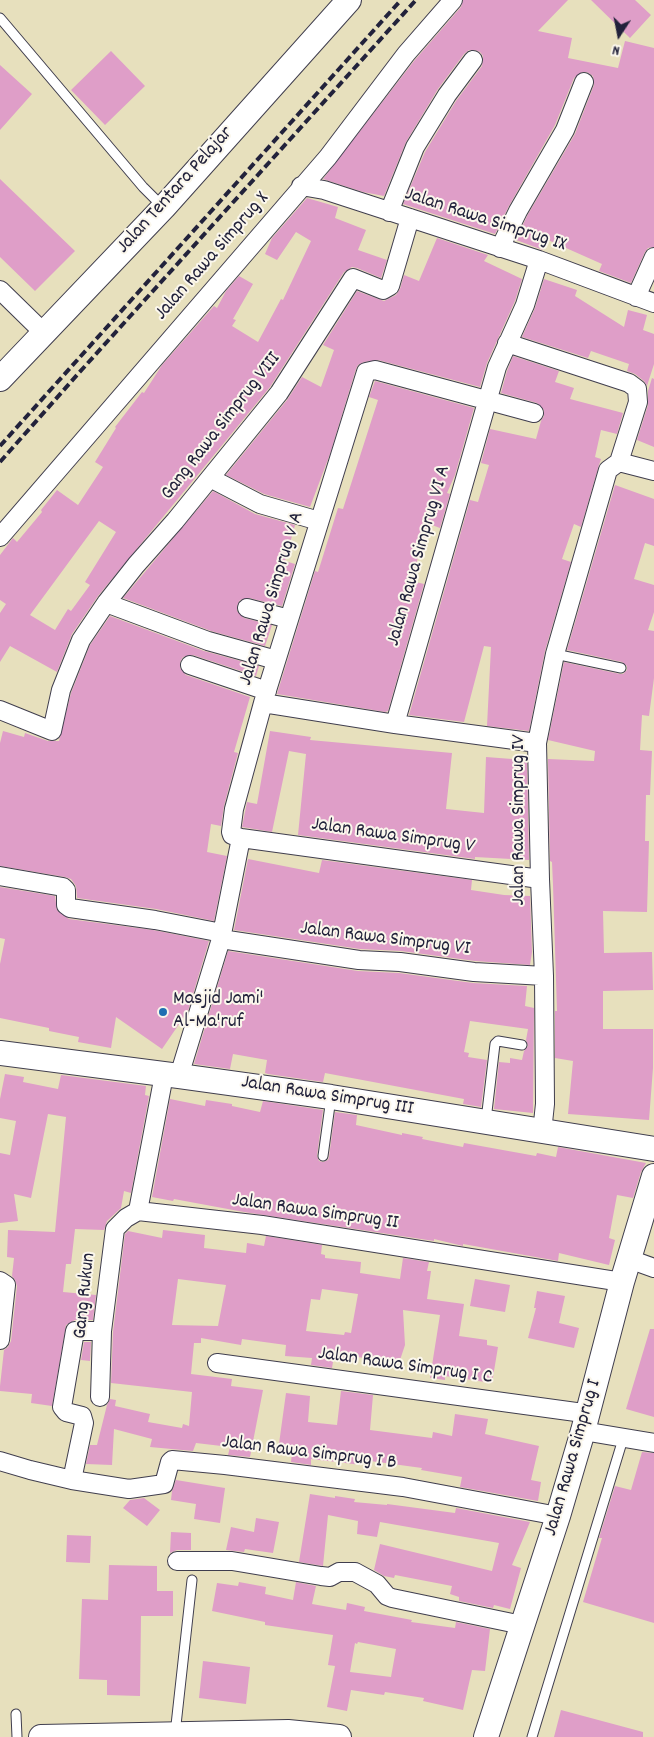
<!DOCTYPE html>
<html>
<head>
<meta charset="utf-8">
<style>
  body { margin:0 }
  #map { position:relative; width:654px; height:1737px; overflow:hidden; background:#e7e0bd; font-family:Dekko,sans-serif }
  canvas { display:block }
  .north { position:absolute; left:594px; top:10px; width:50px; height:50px; -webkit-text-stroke:4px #fbf7ec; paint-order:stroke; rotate:191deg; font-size:14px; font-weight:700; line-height:20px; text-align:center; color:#22223b }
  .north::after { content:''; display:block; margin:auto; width:18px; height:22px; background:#22223b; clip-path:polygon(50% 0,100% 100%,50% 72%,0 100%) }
</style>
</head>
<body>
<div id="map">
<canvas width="654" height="1737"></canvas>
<div class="north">N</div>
</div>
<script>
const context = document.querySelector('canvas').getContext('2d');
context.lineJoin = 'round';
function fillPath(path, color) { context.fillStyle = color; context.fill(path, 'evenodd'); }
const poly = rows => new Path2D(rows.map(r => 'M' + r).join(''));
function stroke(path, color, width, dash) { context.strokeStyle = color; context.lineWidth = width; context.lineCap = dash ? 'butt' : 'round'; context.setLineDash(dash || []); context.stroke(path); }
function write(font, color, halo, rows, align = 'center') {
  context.font = font + ' Dekko,sans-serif'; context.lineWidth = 4; context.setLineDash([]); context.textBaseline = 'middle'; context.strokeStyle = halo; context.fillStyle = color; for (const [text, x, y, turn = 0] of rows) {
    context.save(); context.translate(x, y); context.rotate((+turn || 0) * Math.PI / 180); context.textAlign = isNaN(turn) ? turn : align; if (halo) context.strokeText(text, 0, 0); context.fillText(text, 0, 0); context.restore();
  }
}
const building = poly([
  [463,0,568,0,538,31,572,38,568,58,618,68,625,41,654,48,654,247,648,248,645,252,631,283,599,271,602,264,548,240,543,250,516,240,527,216,575,134,594,85,593,76,587,72,582,72,574,78,555,125,509,206,495,234,403,204,425,152,456,101,482,66,483,56,480,52,475,50,469,50,464,54,438,89,406,142,384,196,363,192,323,179,414,61,461,7],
  [591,0,635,0,651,15,630,38],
  [111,51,145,86,105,125,71,90],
  [0,65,32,94,0,130],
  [0,179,75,251,35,291,0,257],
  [307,198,338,207,335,218,366,230,358,250,387,260,381,278,357,268,352,267,344,272,270,387,98,596,72,634,57,672,10,646,0,662,0,613,6,604,0,600,0,555,13,538,17,542,42,512,41,510,57,490,78,505,103,467,95,462,116,428,115,427,142,392,144,393,162,365,214,306,217,308,226,291,239,276,253,284,233,319,236,320,232,326,258,342,281,299,283,300,311,241,296,232,277,260,265,254,272,238],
  [99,521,116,532,85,582,90,585,71,611,68,609,55,630,30,615],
  [437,238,488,255,484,261,522,279,515,301,487,363,480,387,378,360,364,362,358,365,356,369,330,454,310,507,264,494,226,475,287,400,302,377,321,387,334,350,323,345,357,291,384,301,396,295,400,289,404,275,419,281],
  [544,279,577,290,575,296,624,327,628,310,647,315,643,330,654,334,654,364,647,386,644,381,635,374,627,371,629,364,591,351,588,358,522,337,535,308],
  [513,356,559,371,555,382,574,388,570,399,623,413,617,434,601,430,595,457,601,459,599,465,581,527,574,524,562,559,571,562,545,651,529,731,487,726,491,647,484,646,464,722,409,715,470,500,478,502,489,465,481,463,490,429,536,439,541,421,544,416,544,410,537,403,501,393,507,371],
  [652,378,654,379,654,447,637,440,648,405,648,391],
  [375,381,474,408,455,475,447,493,450,494,440,528,432,525,425,546,421,545,412,581,424,584,388,711,385,712,277,694,315,571,318,572,338,508,343,509,378,400,369,397],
  [615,485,654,499,654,546,645,543,634,579,654,585,654,612,648,630,654,631,654,678,649,716,642,715,640,750,652,751,650,795,646,795,645,841,649,841,647,912,603,911,604,953,652,952,653,990,603,991,603,1029,653,1029,653,1068,649,1120,568,1114,573,1061,555,1058,555,1011,557,1011,553,885,552,862,550,861,548,759,594,761,595,751,548,740,564,662,620,674,623,674,627,670,627,666,622,662,567,650],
  [213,491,255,514,295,525,285,561,295,564,282,606,249,598,240,600,237,606,237,611,244,618,272,625,265,646,211,631,123,598],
  [110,616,204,651,259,666,256,676,193,655,183,657,180,662,180,668,186,675,250,697,234,752,238,753,224,806,221,826,211,824,207,852,227,856,214,921,156,909,77,898,76,886,71,879,65,877,0,866,0,743,3,731,24,737,25,733,48,741,59,741,71,693,90,645],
  [270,731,311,737,310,740,452,753,446,809,484,813,486,757,525,760,527,758,529,860,475,857,475,859,298,835,306,754,289,751,272,832,242,827,247,802,257,804],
  [248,859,319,873,322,860,472,880,471,890,504,895,530,896,532,952,530,965,475,961,401,951,360,949,234,930],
  [0,887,55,896,57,910,69,919,153,930,209,941,188,1011,162,1049,116,1017,111,1048,78,1042,79,1037,49,1031,49,1028,0,1018,0,964,5,939,0,938],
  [228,951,358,971,399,973,473,983,527,986,525,1006,534,1008,533,1113,494,1109,499,1062,510,1063,510,1058,522,1060,524,1051,528,1046,526,1040,528,1029,470,1021,464,1052,469,1053,468,1057,487,1060,481,1107,463,1104,464,1099,325,1073,323,1082,268,1074,265,1073,267,1060,233,1054,230,1069,194,1064],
  [5,1074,24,1077,23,1082,58,1089,61,1075,146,1086,145,1095,149,1096,131,1193,124,1191,121,1208,107,1221,104,1230,75,1229,71,1264,66,1264,63,1292,96,1295,93,1320,75,1320,66,1325,52,1406,31,1403,32,1394,0,1391,0,1386,4,1350,8,1347,11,1341,17,1286,15,1280,12,1276,14,1258,7,1257,8,1230,55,1232,66,1117,48,1114,31,1198,14,1194,18,1221,0,1223,0,1153,10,1155,16,1121,0,1118,0,1099],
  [170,1099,205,1106,206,1100,232,1104,232,1106,260,1112,263,1101,323,1110,317,1156,319,1161,323,1162,328,1160,329,1157,335,1112,357,1115,356,1125,402,1135,402,1133,423,1137,422,1139,463,1147,464,1143,536,1156,537,1153,556,1157,558,1147,646,1163,641,1172,633,1198,617,1195,609,1238,615,1240,609,1265,559,1253,558,1261,463,1244,463,1246,434,1239,434,1241,244,1212,174,1199,173,1201,152,1197],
  [163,1230,205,1235,204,1248,246,1253,247,1243,264,1246,266,1236,322,1245,321,1254,325,1255,325,1258,361,1262,360,1273,400,1279,403,1258,429,1262,427,1271,431,1271,427,1299,464,1304,459,1336,487,1340,487,1345,498,1347,492,1383,445,1376,445,1380,430,1378,440,1315,403,1310,405,1345,399,1363,358,1357,357,1360,334,1356,332,1368,311,1365,312,1358,285,1356,286,1345,242,1339,241,1345,201,1338,201,1343,194,1343,191,1374,232,1379,231,1386,263,1390,250,1457,228,1455,230,1447,196,1443,193,1451,150,1447,152,1439,114,1429,112,1465,86,1464,90,1445,97,1445,107,1405,110,1399,116,1400,115,1406,150,1414,148,1422,182,1428,183,1424,189,1426,192,1392,111,1383,113,1332,125,1234,128,1231,162,1238],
  [178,1279,226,1285,218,1326,172,1325],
  [322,1289,358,1294,351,1333,345,1332,344,1335,306,1331,311,1299,320,1300],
  [475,1279,510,1285,505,1312,470,1306],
  [537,1291,565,1296,559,1323,579,1328,574,1348,528,1338,536,1308,534,1308],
  [650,1329,654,1329,654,1417,626,1409],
  [84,1342,91,1342,90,1361,81,1360],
  [341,1391,373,1395,370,1430,432,1438,433,1432,452,1436,455,1414,488,1419,485,1434,539,1446,531,1480,541,1482,538,1501,460,1487,462,1477,421,1470,422,1468,363,1460,362,1465,311,1459,311,1465,291,1462,292,1453,278,1451,286,1393,310,1396,308,1422,337,1425],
  [642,1452,654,1453,654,1623,583,1602,602,1538,599,1538,615,1486,631,1490],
  [176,1480,225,1488,220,1523,194,1519,196,1504,171,1500,172,1491],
  [310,1494,335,1498,335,1496,355,1499,354,1502,387,1505,387,1504,455,1513,456,1508,530,1522,512,1565,521,1568,510,1609,494,1605,493,1608,459,1601,459,1597,450,1594,452,1586,395,1575,394,1578,384,1576,374,1570,380,1544,492,1571,499,1543,380,1522,377,1537,357,1534,358,1521,328,1515,323,1566,299,1562],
  [144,1498,160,1510,147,1526,123,1508,130,1500],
  [256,1518,279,1522,273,1553,245,1549,244,1552,226,1550,231,1527,254,1532],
  [171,1532,191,1533,191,1550,177,1550,170,1553],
  [67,1535,91,1536,90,1563,66,1562],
  [109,1565,157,1566,157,1591,173,1591,173,1616,141,1616,140,1696,107,1695,107,1680,79,1679,82,1599,108,1600],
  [239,1582,266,1587,265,1594,293,1600,296,1582,316,1586,312,1604,346,1610,347,1603,365,1607,364,1611,412,1620,411,1622,455,1628,456,1622,490,1629,485,1671,472,1670,463,1710,423,1701,424,1698,385,1692,384,1695,351,1690,347,1711,327,1707,335,1666,328,1665,333,1635,265,1625,265,1622,212,1611,217,1583,238,1586],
  [358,1642,396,1649,391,1677,350,1672,355,1643,357,1644],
  [203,1661,250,1667,246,1704,199,1698],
  [561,1710,643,1732,643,1737,554,1737]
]);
const lane = poly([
  [0,18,143,187,163,207],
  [555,654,621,668],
  [486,1120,495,1044,498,1041,522,1045],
  [323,1156,331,1098],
  [16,1714,17,1737],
  [175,1734,192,1580],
  [532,1737,623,1439]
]);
const street = poly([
  [301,186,324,190,539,260,654,303],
  [389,212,415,147,447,95,473,60],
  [500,248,518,211,565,130,584,82],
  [0,290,43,332],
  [636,297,654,257],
  [507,343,629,383,637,389,638,402,619,462],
  [534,413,375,370,366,372,263,703,234,809,231,832,232,835,241,838,540,879],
  [619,462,654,471],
  [210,478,260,504,319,521],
  [0,537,328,157,406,54,453,0],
  [106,603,208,641,276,660],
  [247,608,289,619],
  [190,665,267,691],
  [263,703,395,724,537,743],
  [0,710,52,731,61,690,81,640,106,603,136,565,175,521,279,393,353,278,383,290,390,286,410,218],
  [395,724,497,367,525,305,539,260],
  [0,876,63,887,66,890,66,905,70,908,155,920,222,933],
  [221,939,359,960,400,962,474,972,544,976],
  [179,1076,221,939,241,838],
  [542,1132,545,1104,544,976,540,879,537,743,555,654,608,470,619,462],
  [138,1211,262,1225,622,1282],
  [138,1211,164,1075],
  [629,1259,654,1268],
  [0,1281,6,1285,0,1340],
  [217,1363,576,1412,588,1412],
  [100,1397,102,1331,115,1229,126,1218,138,1211],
  [583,1431,654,1443],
  [0,1461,30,1470,72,1480,129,1489,164,1484,170,1462,172,1460,225,1465,403,1487,558,1516],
  [72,1480,84,1423,82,1416,66,1412,62,1407,75,1331,102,1331],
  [177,1561,232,1561,321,1576,330,1577,339,1572,355,1572,377,1584,387,1596,392,1598,522,1625]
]);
const secondary = poly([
  [0,379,164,207,349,0],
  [0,1053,179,1076,331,1097,654,1149],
  [41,1737,288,1732,339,1737],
  [486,1737,558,1516,583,1431,622,1282,654,1176]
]);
const rail = poly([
  [0,446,401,0],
  [0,462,77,375,416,0]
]);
const markers = [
  [163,1012,5,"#1f6fb2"]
];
const streetNames = [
  ["Jalan Tentara Pelajar",176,191,-48],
  ["Jalan Rawa Simprug IX",485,221,18],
  ["Jalan Rawa Simprug X",213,257,-49],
  ["Gang Rawa Simprug VIII",222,427,-52],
  ["Jalan Rawa Simprug VI A",420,556,-74],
  ["Jalan Rawa Simprug V A",273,599,-73],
  ["Jalan Rawa Simprug IV",520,820,-90],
  ["Jalan Rawa Simprug V",393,837,8],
  ["Jalan Rawa Simprug VI",385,940,7],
  ["Jalan Rawa Simprug III",327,1097,9],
  ["Jalan Rawa Simprug II",315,1213,8],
  ["Gang Rukun",86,1296,-84],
  ["Jalan Rawa Simprug I C",405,1367,8],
  ["Jalan Rawa Simprug I B",309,1454,7],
  ["Jalan Rawa Simprug I",574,1458,-74]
];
const poiNames = [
  ["Masjid Jami'",173,1000],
  ["Al-Ma'ruf",173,1023]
];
fillPath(building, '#df9ec8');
stroke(lane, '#403e4e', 11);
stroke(street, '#403e4e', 20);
stroke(secondary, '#403e4e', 26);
stroke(lane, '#fff', 9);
stroke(street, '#fff', 18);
stroke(secondary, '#fff', 24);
stroke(rail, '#22223b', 4, [8, 4]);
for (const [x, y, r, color] of markers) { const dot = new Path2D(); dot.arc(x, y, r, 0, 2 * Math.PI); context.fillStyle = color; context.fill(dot); stroke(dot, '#fbf7ec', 2); }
write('20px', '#22223b', '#fbf7ec', streetNames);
write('20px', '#22223b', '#fbf7ec', poiNames, 'left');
</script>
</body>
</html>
